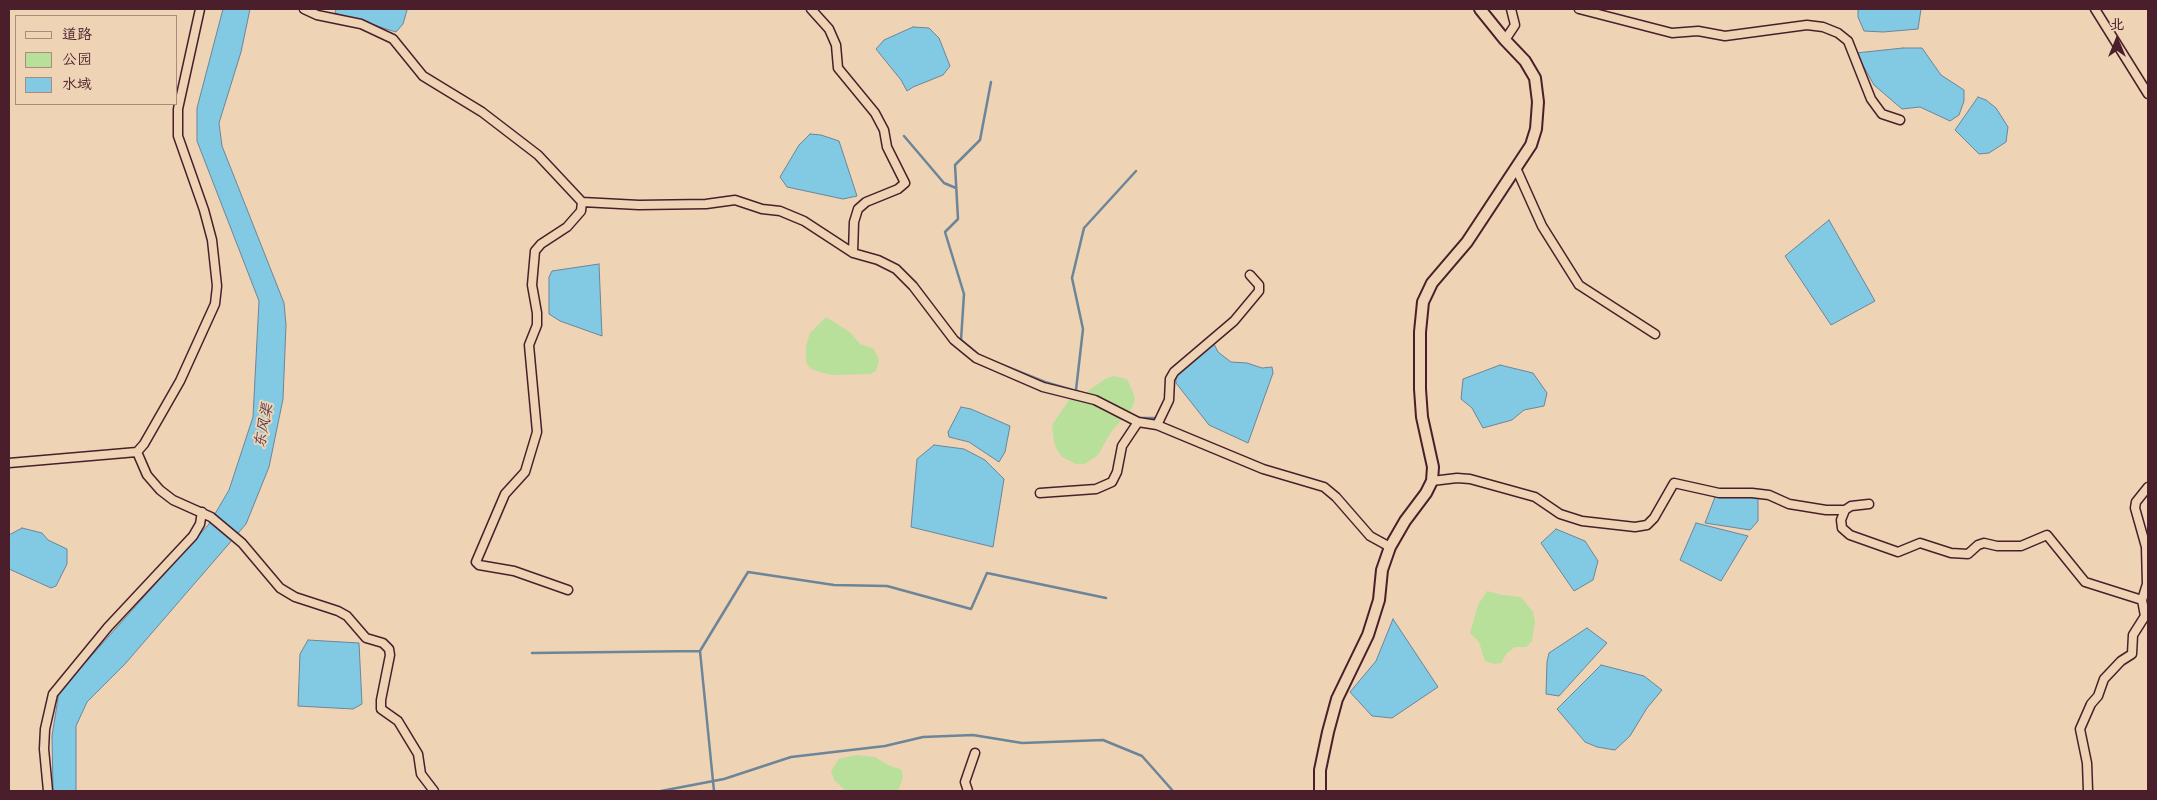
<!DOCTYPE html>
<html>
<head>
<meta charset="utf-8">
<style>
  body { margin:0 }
  #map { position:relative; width:2157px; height:800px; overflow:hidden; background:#eed3b5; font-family:"Architects Daughter","LXGW WenKai TC",sans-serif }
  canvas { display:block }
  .frame { position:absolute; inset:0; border:10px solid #4a1f2b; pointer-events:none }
  .legend { position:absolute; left:15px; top:15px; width:162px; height:90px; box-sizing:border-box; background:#eed3b5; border:1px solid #ac8b7e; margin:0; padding:6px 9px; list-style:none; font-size:15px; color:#4a1f2b }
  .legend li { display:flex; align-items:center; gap:10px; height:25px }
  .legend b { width:25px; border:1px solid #ac8b7e }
  .north { position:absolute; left:2092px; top:15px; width:50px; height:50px; -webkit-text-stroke:4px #eed3b5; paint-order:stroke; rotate:0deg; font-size:14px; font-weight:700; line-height:20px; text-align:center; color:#4a1f2b }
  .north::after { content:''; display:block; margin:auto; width:18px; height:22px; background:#4a1f2b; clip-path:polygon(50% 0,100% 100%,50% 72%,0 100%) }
</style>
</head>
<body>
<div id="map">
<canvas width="2157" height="800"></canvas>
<div class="frame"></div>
<ul class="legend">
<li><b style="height:6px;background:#eed3b5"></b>道路</li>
<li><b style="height:14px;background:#b8e09b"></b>公园</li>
<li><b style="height:14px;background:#82c9e3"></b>水域</li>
</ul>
<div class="north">北</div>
</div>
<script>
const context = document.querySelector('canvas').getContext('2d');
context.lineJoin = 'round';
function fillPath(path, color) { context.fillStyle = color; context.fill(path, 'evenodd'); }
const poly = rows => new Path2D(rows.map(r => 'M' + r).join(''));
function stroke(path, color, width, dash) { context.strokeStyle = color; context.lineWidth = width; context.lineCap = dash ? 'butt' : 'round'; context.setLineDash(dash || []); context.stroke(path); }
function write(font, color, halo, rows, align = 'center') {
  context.font = font + ' "Architects Daughter","LXGW WenKai TC",sans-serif'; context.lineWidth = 4; context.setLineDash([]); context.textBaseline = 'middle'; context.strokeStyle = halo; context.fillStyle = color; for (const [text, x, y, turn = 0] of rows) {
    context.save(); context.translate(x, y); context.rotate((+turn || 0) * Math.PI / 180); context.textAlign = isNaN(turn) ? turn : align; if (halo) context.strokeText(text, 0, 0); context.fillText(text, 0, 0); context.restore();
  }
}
const green = poly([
  [826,317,851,333,860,344,873,348,879,359,876,371,870,374,833,375,819,372,810,368,806,362,806,346,810,333],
  [1113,376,1127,379,1133,392,1135,400,1132,408,1111,432,1098,455,1085,464,1076,464,1062,457,1057,450,1054,442,1052,425,1069,400,1084,394,1105,379],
  [1487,591,1502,595,1521,597,1533,612,1535,622,1532,641,1526,647,1515,647,1507,653,1501,663,1494,664,1485,661,1479,642,1470,633,1478,605],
  [855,755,875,757,890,766,901,769,903,778,898,791,846,791,834,780,831,771,839,759]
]);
const water = poly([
  [223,9,250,9,241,52,219,123,222,146,284,303,286,325,283,399,269,467,246,524,125,664,87,702,76,726,76,791,53,791,52,736,59,692,209,524,229,490,253,417,259,301,197,141,197,108,223,9],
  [336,9,407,9,407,10,403,24,396,32,335,13,336,9],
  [1858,9,1921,9,1918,29,1883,32,1864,31,1858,17,1858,9],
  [913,27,929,28,939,38,950,66,943,75,913,87,907,91,901,80,876,49,884,40,913,27],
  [1903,48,1922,48,1941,75,1964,90,1964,101,1959,115,1950,121,1920,107,1902,109,1874,85,1856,53,1903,48],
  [1978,97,1986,100,1996,108,2008,127,2006,142,1989,153,1979,154,1955,130,1978,97],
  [810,134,821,135,839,141,857,196,843,199,787,187,780,177,799,145,810,134],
  [1829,220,1875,301,1831,325,1785,256,1829,220],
  [599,264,602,336,560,321,549,314,549,277,552,271,599,264],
  [1210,344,1214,344,1218,352,1231,362,1247,363,1262,368,1272,367,1273,373,1248,443,1209,425,1176,383,1176,375,1210,344],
  [1500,365,1533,373,1547,393,1544,406,1524,410,1512,420,1483,428,1472,408,1461,399,1463,379,1500,365],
  [961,407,971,409,1010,426,1005,452,999,462,969,442,949,437,948,432,961,407],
  [934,445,964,449,985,460,1004,479,993,547,911,527,917,459,934,445],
  [1715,497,1758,497,1758,521,1750,530,1705,523,1715,497],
  [1696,523,1748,536,1721,581,1680,560,1696,523],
  [22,528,42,533,48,540,67,549,67,564,56,586,51,588,9,569,9,535,22,528],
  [1556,529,1585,541,1598,561,1593,580,1574,591,1541,543,1556,529],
  [1393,619,1438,687,1392,718,1372,716,1350,692,1376,661,1393,619],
  [1587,628,1607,643,1559,696,1546,694,1547,662,1549,653,1587,628],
  [308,640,359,643,362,704,353,709,298,706,300,654,308,640],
  [1601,665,1644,676,1662,690,1647,708,1630,736,1615,750,1597,747,1585,742,1557,709,1601,665]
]);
const stream = poly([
  [904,136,944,183,956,188],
  [980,356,961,340,964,294,945,232,958,219,955,165,980,140,991,82],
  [990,360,1045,382,1083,393],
  [1076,390,1083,329,1072,278,1084,228,1136,171],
  [1136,418,1154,418],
  [532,653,700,651],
  [661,791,724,779,791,757,885,746,923,737,973,735,1022,743,1103,740,1142,756,1173,791],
  [714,791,700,651,748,572,834,585,887,586,971,609,987,573,1106,598]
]);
const minor = poly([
  [304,9,317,15,361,24,393,39,423,76,482,112,538,155,582,202,639,205,706,204,735,200,762,209,780,211,804,221,853,253,878,260,896,269,913,286,954,340,976,358,1043,387,1095,400,1138,422,1157,425,1263,469,1324,487,1336,497,1370,536,1390,547],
  [811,9,829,29,836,45,838,68,875,113,884,130,887,147,905,183,898,189,866,202,858,209,854,222,853,253],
  [1579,9,1672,33,1698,31,1725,36,1807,25,1823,27,1838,33,1848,41,1871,99,1882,114,1900,120],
  [2095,9,2148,94],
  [1505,40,1515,25,1511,9],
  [1516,168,1542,226,1579,285,1655,334],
  [1157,425,1169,400,1170,379,1174,372,1234,321,1259,291,1259,285,1250,275],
  [137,452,144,444,180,381,215,304,217,286,212,240,204,210,178,136,178,109,200,9],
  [9,463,137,452,147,475,160,490,173,500,211,517,242,543,280,588,295,597,338,611,347,616,366,638,383,643,389,649,390,655,381,700,381,709,398,721,418,754,421,774,434,791],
  [1432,481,1457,478,1470,479,1535,497,1560,514,1582,521,1635,527,1647,525,1654,518,1674,483,1719,493,1752,493,1769,495,1789,504,1826,510,1845,510,1851,506,1869,504],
  [1040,493,1096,489,1112,482,1117,472,1122,446,1138,422],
  [1845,510,1841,520,1842,528,1850,535,1898,552,1920,543,1951,553,1968,554,1978,545,1984,543,1997,546,2021,546,2047,535,2085,582,2142,600],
  [568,590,514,571,479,565,476,562,505,494,525,472,537,432,529,345,537,325,537,313,532,285,535,251,541,244,567,227,581,211,582,202],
  [48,791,44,749,45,729,53,694,108,627,193,536,200,524,202,512],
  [968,791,965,782,975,753],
  [2088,791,2087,763,2080,729,2091,704,2098,696,2104,679,2121,661,2132,654,2133,635,2145,616,2142,600,2147,584,2146,547,2135,508,2136,502,2148,487]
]);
const tertiary = poly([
  [1320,791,1320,770,1328,732,1337,699,1368,635,1379,600,1382,570,1390,547,1405,521,1426,493,1432,481,1433,467,1422,417,1420,389,1420,332,1423,302,1432,283,1467,242,1531,145,1536,129,1538,102,1535,78,1525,61,1505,40,1480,9]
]);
const waterNames = [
  ["东风渠",265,426,-79]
];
fillPath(green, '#b8e09b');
fillPath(water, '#82c9e3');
stroke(water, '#6c8599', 1);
stroke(stream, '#6c8599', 2.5);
stroke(minor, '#4a1f2b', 11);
stroke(tertiary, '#4a1f2b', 14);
stroke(minor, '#eed3b5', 8);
stroke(tertiary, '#eed3b5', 10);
write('italic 15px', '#523847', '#eed3b5', waterNames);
</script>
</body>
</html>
